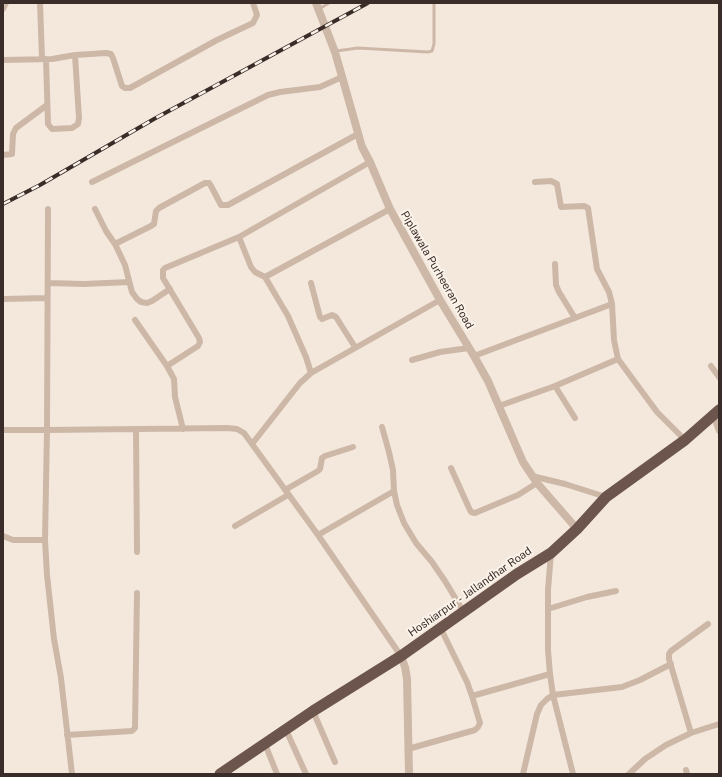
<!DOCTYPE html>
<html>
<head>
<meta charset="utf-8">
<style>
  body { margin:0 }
  #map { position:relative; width:722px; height:777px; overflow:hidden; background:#f4e8dd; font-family:"Public Sans",sans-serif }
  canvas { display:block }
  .frame { position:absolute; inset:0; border:4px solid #3a2d29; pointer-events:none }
</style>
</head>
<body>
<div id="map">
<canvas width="722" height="777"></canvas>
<div class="frame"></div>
</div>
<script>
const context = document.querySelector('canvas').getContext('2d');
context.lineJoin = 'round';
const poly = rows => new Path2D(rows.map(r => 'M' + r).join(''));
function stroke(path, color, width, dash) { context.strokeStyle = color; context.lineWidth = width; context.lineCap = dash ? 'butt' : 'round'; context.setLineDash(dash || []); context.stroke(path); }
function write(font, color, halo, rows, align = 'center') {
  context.font = font + ' "Public Sans",sans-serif'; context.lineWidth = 4; context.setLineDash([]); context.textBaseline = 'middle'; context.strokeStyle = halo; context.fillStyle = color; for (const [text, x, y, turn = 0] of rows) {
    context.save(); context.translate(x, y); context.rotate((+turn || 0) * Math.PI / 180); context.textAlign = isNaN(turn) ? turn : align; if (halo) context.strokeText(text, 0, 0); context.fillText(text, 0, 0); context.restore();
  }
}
const service = poly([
  [319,9,329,3],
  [336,51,358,48,428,52,432,51,434,44,434,3]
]);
const minor = poly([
  [40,3,42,58],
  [3,9,6,3],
  [46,59,48,124,52,129,72,128,78,124,79,118,75,55],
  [3,60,52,59,75,55,106,53,111,54,113,58,122,86,125,88,130,88,217,40,253,23,257,15,253,3],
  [3,155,12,154,13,134,16,128,47,105],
  [92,182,268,95,280,92,320,87,342,77],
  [535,182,551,181,557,184,561,207,584,206,588,208,597,269,609,292,612,304,614,340,618,359,657,412,685,440],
  [95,209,106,231,115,244,125,265,132,292,137,299,141,302,147,303,152,301,170,289],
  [239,237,251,267,255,272,265,277,390,209],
  [115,244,151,226,154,224,156,211,159,208,205,183,209,183,211,186,221,205,228,205,358,134],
  [555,264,556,285,559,292,575,318],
  [265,277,288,316,306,357,311,373],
  [48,283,84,284,129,282],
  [311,283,320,317,322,319,332,315,336,317,355,347],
  [3,299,47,298],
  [135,320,167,366,174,379,175,397,183,429],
  [474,356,612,304],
  [412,360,440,352,469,348],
  [167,366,198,346,200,342,199,338,163,278,163,270,165,268,239,237,370,162],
  [711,366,719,377],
  [555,386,575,418],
  [499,406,555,386,618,359],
  [713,415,719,431],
  [382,427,389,452,393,470,394,491,397,505,404,523,416,543,432,562,445,581,463,611],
  [136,429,137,552],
  [3,430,47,430,48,209],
  [252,444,300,383,311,373,440,300],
  [451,468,469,508,471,512,475,513,518,495,537,483],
  [532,476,565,484,606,497],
  [285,490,318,471,320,469,322,458,325,456,353,447],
  [235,526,288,495],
  [318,535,394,491],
  [3,536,13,540,45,540],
  [551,553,548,590,548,650,550,674,553,695,573,774],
  [548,609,587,597,616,591],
  [472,696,550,674],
  [313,711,335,762],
  [286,730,306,774],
  [691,733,669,659,669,654,671,651,708,624],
  [67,735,132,731,135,728,137,593],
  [265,744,277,774],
  [408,749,475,730,478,727,480,723,472,696,467,682,441,629],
  [686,770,687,774],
  [72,774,61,678,54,639,47,575,45,540,47,430,227,428,237,429,244,433,318,535,401,656],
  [523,774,537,714,541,705,547,699,553,695,622,687,640,680,671,664],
  [629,774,645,759,666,745,691,733,719,724]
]);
const tertiary = poly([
  [316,3,335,52,362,147,370,162,390,209,440,300,474,356,488,381,523,462,537,483,577,529],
  [401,656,405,667,407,679,409,774]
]);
const trunk = poly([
  [220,774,313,711,401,656,517,574,551,553,577,529,606,497,685,440,719,410]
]);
const rail = poly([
  [3,204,40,185,154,119,368,3]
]);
const streetNames = [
  ["Piplawala Purheeran Road",437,270,60],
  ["Hoshiarpur - Jallandhar Road",470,592,-35]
];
stroke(service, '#cdb8a8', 3);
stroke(minor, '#cdb8a8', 6);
stroke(tertiary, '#cdb8a8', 8);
stroke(trunk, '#6c554c', 11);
stroke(rail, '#3a2d29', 4);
stroke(rail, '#fbf3ea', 2.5, [8]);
write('11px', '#3a2d29', '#fbf3ea', streetNames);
</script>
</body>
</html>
